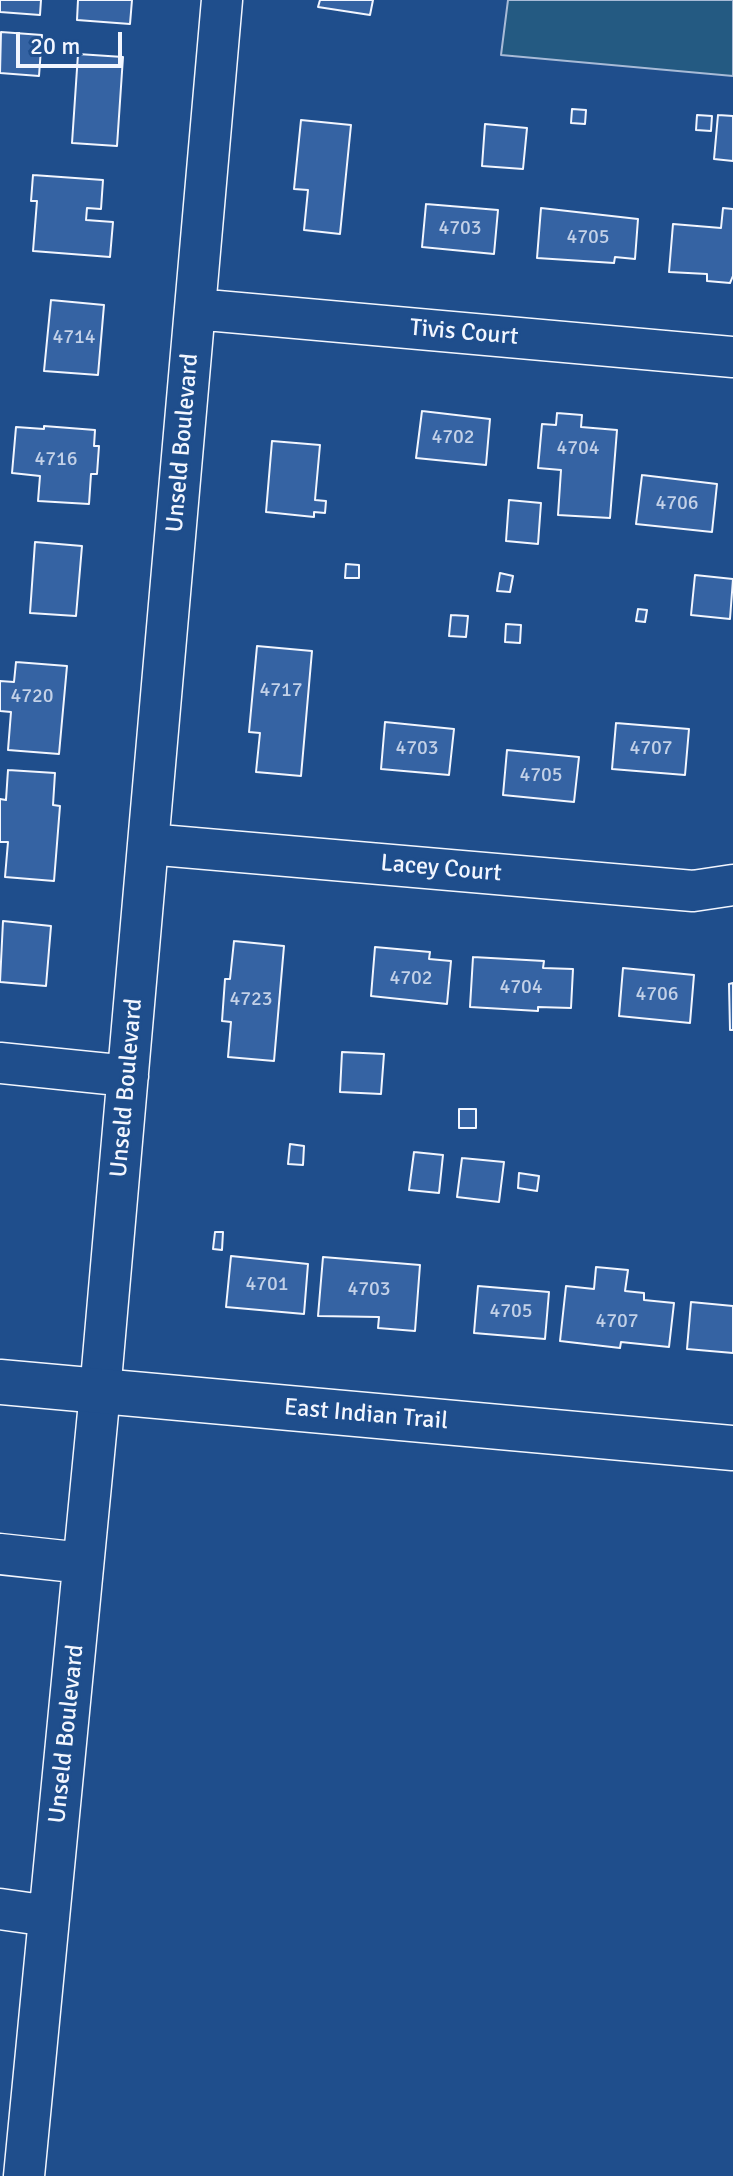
<!DOCTYPE html>
<html>
<head>
<meta charset="utf-8">
<style>
  body { margin:0 }
  #map { position:relative; width:733px; height:2176px; overflow:hidden; background:#1f4e8c; font-family:Signika,sans-serif }
  canvas { display:block }
  .scale { position:absolute; left:16px; top:32px; width:106px; height:36px; box-sizing:border-box; border:4px solid #f2f6ff; border-top:0; padding-left:10px; font-size:24px; line-height:28px; white-space:nowrap; color:#f2f6ff; -webkit-text-stroke:6px #1f4e8c; paint-order:stroke }
</style>
</head>
<body>
<div id="map">
<canvas width="733" height="2176"></canvas>
<div class="scale">20 m</div>
</div>
<script>
const context = document.querySelector('canvas').getContext('2d');
context.lineJoin = 'round';
function fillPath(path, color) { context.fillStyle = color; context.fill(path, 'evenodd'); }
const poly = rows => new Path2D(rows.map(r => 'M' + r).join(''));
function stroke(path, color, width, dash) { context.strokeStyle = color; context.lineWidth = width; context.lineCap = dash ? 'butt' : 'round'; context.setLineDash(dash || []); context.stroke(path); }
function write(font, color, halo, rows, align = 'center') {
  context.font = font + ' Signika,sans-serif'; context.lineWidth = 6; context.setLineDash([]); context.textBaseline = 'middle'; context.strokeStyle = halo; context.fillStyle = color; for (const [text, x, y, turn = 0] of rows) {
    context.save(); context.translate(x, y); context.rotate((+turn || 0) * Math.PI / 180); context.textAlign = isNaN(turn) ? turn : align; if (halo) context.strokeText(text, 0, 0); context.fillText(text, 0, 0); context.restore();
  }
}
const green = poly([
  [508,0,733,0,733,76,501,55,508,0]
]);
const building = poly([
  [0,0,41,0,40,15,0,12,0,0],
  [78,0,132,0,130,24,77,20,78,0],
  [320,0,373,0,370,15,318,7,320,0],
  [1,32,42,35,39,76,0,73,1,32],
  [78,54,123,57,117,146,72,143,78,54],
  [572,109,586,110,585,124,571,123,572,109],
  [697,115,712,116,711,131,696,130,697,115],
  [718,115,733,116,733,161,714,159,718,115],
  [301,120,351,125,340,234,304,230,308,190,294,189,301,120],
  [485,124,527,128,523,169,482,166,485,124],
  [33,175,103,180,101,209,87,208,86,220,113,222,110,257,33,251,37,201,31,201,33,175],
  [426,204,498,210,494,254,422,247,426,204],
  [541,208,638,219,635,259,615,257,614,263,537,258,541,208],
  [723,208,733,209,733,276,730,283,707,281,707,274,669,272,673,224,721,228,723,208],
  [51,300,104,305,98,375,44,371,51,300],
  [422,411,490,419,486,465,416,458,422,411],
  [557,413,582,415,581,427,617,430,610,518,558,515,561,470,538,468,542,424,556,425,557,413],
  [44,426,95,430,94,446,99,446,97,474,91,474,89,504,38,501,40,476,12,473,16,427,44,429,44,426],
  [272,441,320,445,315,500,326,501,325,513,314,512,314,517,266,512,272,441],
  [642,475,717,484,712,532,636,524,642,475],
  [509,500,541,503,538,544,506,541,509,500],
  [35,542,82,546,76,616,30,613,35,542],
  [346,564,359,565,359,578,345,578,346,564],
  [500,573,513,576,510,592,497,591,500,573],
  [695,575,733,579,730,619,691,615,695,575],
  [638,609,647,610,645,622,636,621,638,609],
  [451,615,468,616,466,637,449,636,451,615],
  [506,624,521,625,520,643,505,642,506,624],
  [257,646,312,651,301,776,256,772,260,733,249,732,257,646],
  [16,662,67,666,59,754,8,750,11,712,0,711,0,681,14,682,16,662],
  [385,722,454,729,449,775,381,769,385,722],
  [616,723,689,729,685,775,612,769,616,723],
  [507,750,579,757,574,802,503,795,507,750],
  [8,770,55,773,53,805,60,806,54,881,5,877,8,842,0,842,0,799,6,800,8,770],
  [3,921,51,926,46,986,0,982,3,921],
  [234,941,284,946,274,1061,228,1057,231,1022,222,1021,225,979,230,979,234,941],
  [375,947,430,952,429,959,451,961,447,1004,371,996,375,947],
  [473,957,544,961,543,968,573,969,571,1008,538,1007,538,1011,470,1007,473,957],
  [623,968,694,975,690,1023,619,1016,623,968],
  [733,983,733,1030,730,1030,729,984,733,983],
  [342,1052,384,1054,381,1094,340,1092,342,1052],
  [459,1109,476,1109,476,1128,459,1128,459,1109],
  [290,1144,304,1146,303,1165,288,1164,290,1144],
  [414,1152,443,1155,439,1193,409,1190,414,1152],
  [462,1158,504,1162,499,1202,457,1197,462,1158],
  [519,1173,539,1176,537,1191,518,1188,519,1173],
  [215,1232,223,1232,222,1250,213,1249,215,1232],
  [231,1256,308,1264,304,1314,226,1307,231,1256],
  [323,1257,420,1265,415,1331,378,1328,379,1317,318,1316,323,1257],
  [596,1267,628,1270,625,1291,644,1293,644,1300,674,1303,669,1347,621,1342,620,1348,560,1341,566,1286,594,1289,596,1267],
  [478,1286,549,1292,545,1339,474,1333,478,1286],
  [691,1302,733,1306,733,1353,687,1349,691,1302]
]);
const minor = poly([
  [195,309,733,357],
  [148,844,693,891,733,885],
  [0,1063,128,1076],
  [0,1554,83,1563],
  [0,1909,49,1916],
  [24,2176,100,1392,222,0]
]);
const major = poly([
  [0,1382,733,1448]
]);
const numberNames = [
  ["4703",460,229],
  ["4705",588,238],
  ["4714",74,338],
  ["4702",453,438],
  ["4704",578,449],
  ["4716",56,460],
  ["4706",677,504],
  ["4717",281,691],
  ["4720",32,697],
  ["4703",417,749],
  ["4707",651,749],
  ["4705",541,776],
  ["4702",411,979],
  ["4704",521,988],
  ["4706",657,995],
  ["4723",251,1000],
  ["4701",267,1285],
  ["4703",369,1290],
  ["4705",511,1312],
  ["4707",617,1322]
];
const streetNames = [
  ["Tivis Court",464,333,5],
  ["Unseld Boulevard",183,443,-85],
  ["Lacey Court",441,869,5],
  ["Unseld Boulevard",127,1088,-85],
  ["East Indian Trail",366,1415,5],
  ["Unseld Boulevard",67,1734,-84]
];
fillPath(green, '#245a82');
stroke(green, '#a8bbd7', 2);
fillPath(building, '#3563a3');
stroke(building, '#f2f6ff', 2);
stroke(minor, '#f2f6ff', 43);
stroke(major, '#f2f6ff', 47);
stroke(minor, '#1f4e8c', 40);
stroke(major, '#1f4e8c', 44);
write('20px', '#c3d1e8', null, numberNames);
write('24px', '#f2f6ff', '#1f4e8c', streetNames);
</script>
</body>
</html>
